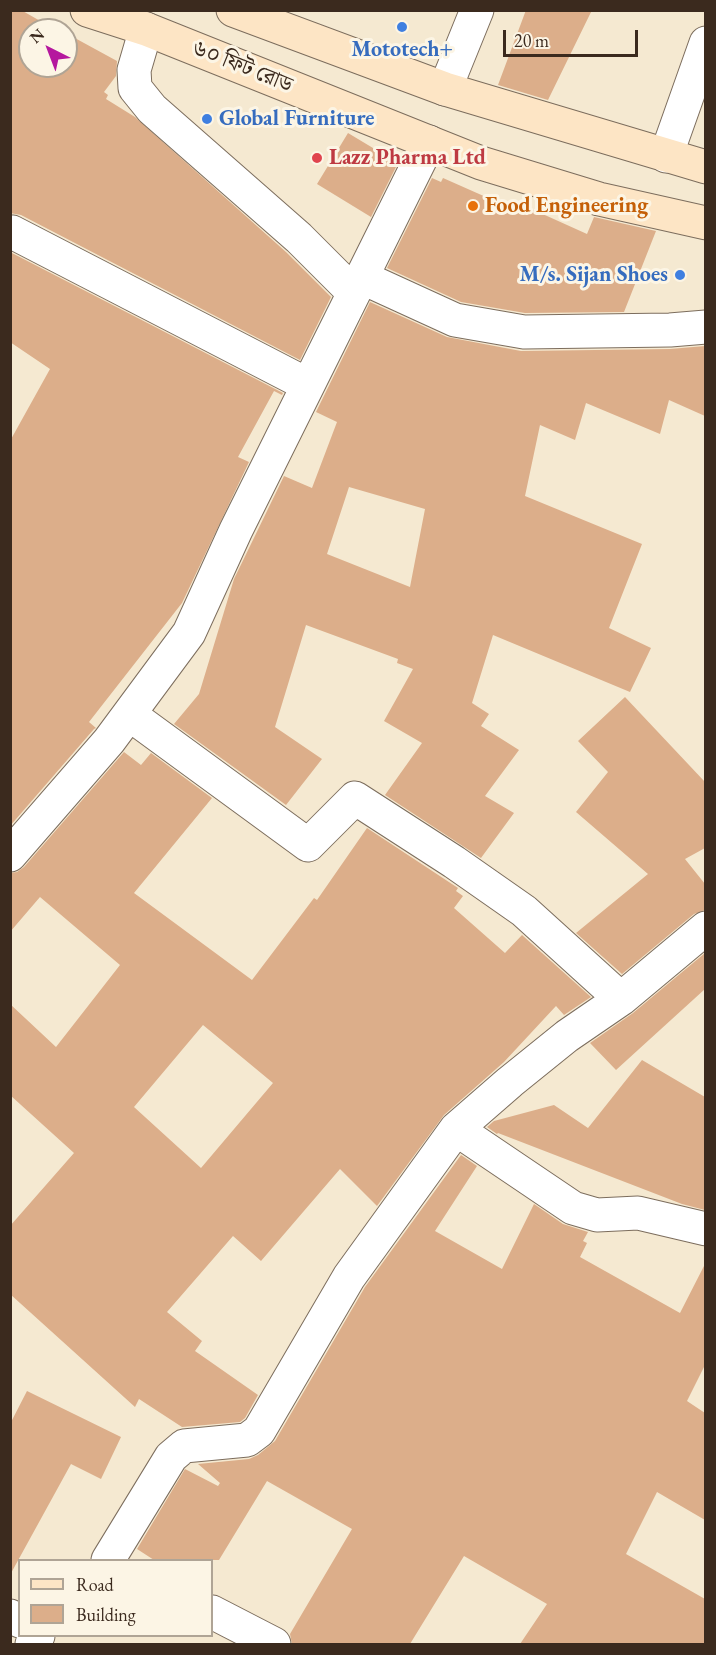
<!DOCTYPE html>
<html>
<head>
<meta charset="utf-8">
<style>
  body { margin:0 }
  #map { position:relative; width:716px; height:1655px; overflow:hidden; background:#f5e9d1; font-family:"EB Garamond",serif }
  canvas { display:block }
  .frame { position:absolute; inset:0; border:12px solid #3b2a1e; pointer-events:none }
  .legend { position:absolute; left:18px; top:1559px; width:195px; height:78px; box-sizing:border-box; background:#fcf5e5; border:2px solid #afa495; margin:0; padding:8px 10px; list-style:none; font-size:18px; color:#3b2a1e }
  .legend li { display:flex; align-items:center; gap:12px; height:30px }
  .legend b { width:30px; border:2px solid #afa495 }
  .north { position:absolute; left:18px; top:18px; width:60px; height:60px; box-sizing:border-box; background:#fcf5e5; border:2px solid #afa495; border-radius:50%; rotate:318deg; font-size:16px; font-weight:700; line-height:24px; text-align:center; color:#3b2a1e }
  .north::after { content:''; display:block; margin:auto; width:21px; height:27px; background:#b5179e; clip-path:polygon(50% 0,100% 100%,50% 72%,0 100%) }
  .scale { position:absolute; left:503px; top:30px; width:135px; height:27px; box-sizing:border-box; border:3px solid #3b2a1e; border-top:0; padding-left:8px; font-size:18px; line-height:21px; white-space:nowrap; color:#3b2a1e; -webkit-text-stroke:4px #fcf5e5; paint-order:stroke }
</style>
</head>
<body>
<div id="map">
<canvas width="716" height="1655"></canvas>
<div class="frame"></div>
<ul class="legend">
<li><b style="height:8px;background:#fde5c5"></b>Road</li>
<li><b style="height:16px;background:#dcae8a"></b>Building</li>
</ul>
<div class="north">N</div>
<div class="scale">20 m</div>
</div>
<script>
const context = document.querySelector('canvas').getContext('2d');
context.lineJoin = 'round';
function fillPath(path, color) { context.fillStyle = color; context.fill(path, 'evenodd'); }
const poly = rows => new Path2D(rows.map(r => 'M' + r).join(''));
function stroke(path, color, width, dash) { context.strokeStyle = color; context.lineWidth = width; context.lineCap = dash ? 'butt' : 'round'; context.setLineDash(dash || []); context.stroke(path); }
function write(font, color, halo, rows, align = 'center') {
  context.font = font + ' "EB Garamond","Noto Serif Bengali",serif'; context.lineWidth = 6; context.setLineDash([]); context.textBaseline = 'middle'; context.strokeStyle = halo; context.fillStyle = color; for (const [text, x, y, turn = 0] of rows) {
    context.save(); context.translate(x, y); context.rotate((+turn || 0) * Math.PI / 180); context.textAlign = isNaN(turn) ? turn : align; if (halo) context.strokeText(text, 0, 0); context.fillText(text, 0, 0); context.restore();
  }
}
const building = poly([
  [10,10,21,10,56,30,30,30,30,66,66,66,66,36,72,39,73,37,117,61,116,76,104,92,108,95,106,99,135,117,286,252,331,297,300,360,21,215,10,213],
  [526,10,592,10,548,100,498,85],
  [348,133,398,163,371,217,317,184],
  [432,178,441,182,443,178,513,209,516,202,587,234,594,217,656,231,624,312,525,313,461,302,387,268],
  [10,252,283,393,282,395,274,391,238,457,249,462,182,603,89,722,96,728,94,729,10,826,10,441,50,369,10,342],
  [370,302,447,337,521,351,670,349,705,346,705,416,669,400,660,434,586,403,575,440,540,425,525,496,642,544,609,628,651,648,630,692,493,635,472,703,489,714,481,726,519,750,485,796,514,813,481,858,385,795,422,743,384,721,413,669,397,663,398,659,306,625,275,727,322,759,286,805,174,724,199,694,234,579,284,476,312,488,337,422,316,412],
  [349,487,425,509,410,587,327,554],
  [625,697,705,782,705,848,685,859,705,884,705,910,694,914,622,974,576,933,648,874,576,812,608,772,578,741],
  [124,752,141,765,151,753,212,798,134,893,252,980,314,898,317,900,367,828,458,888,456,891,463,896,454,908,505,953,522,935,591,997,564,1015,556,1006,504,1062,444,1115,377,1206,340,1169,261,1261,233,1236,167,1312,202,1341,195,1351,258,1395,245,1418,240,1422,182,1427,139,1399,135,1407,10,1294,10,1226,74,1153,10,1095,10,1004,56,1047,120,965,40,897,10,932,10,873,17,872,24,867],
  [203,1025,273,1083,201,1168,134,1107],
  [705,953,705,989,616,1070,590,1043,633,1013],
  [642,1060,705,1097,705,1210,682,1204,498,1133,497,1134,487,1127,494,1121,554,1105,588,1128],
  [461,1155,477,1166,435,1231,502,1269,534,1204,563,1224,588,1232,583,1241,587,1243,580,1257,680,1313,705,1264,705,1365,687,1401,705,1413,705,1520,657,1492,626,1554,705,1599,705,1644,520,1644,547,1604,464,1556,410,1644,292,1644,290,1634,352,1529,267,1481,219,1560,154,1560,137,1549,185,1469,218,1486,220,1483,198,1464,249,1459,258,1455,275,1441,365,1287],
  [27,1391,121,1437,101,1479,71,1464,10,1575,10,1424]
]);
const street = poly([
  [146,29,134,70,135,88,152,109,299,238,353,292],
  [445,89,477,10],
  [666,156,706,43],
  [12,232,308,385],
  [361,277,455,320,524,332,670,330,706,327],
  [129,714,308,845,355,798,454,862,524,911,621,999],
  [10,855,109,741,189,633,236,530,429,142],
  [456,1129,573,1208,597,1215,638,1213,706,1229],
  [108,1560,171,1457,184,1446,247,1440,259,1431,349,1277,456,1129,510,1082,567,1036,621,999,706,928],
  [212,1612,274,1644],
  [10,1616,20,1621],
  [32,1644,38,1636]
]);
const secondary = poly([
  [87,10,146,29,481,163,599,199,706,223],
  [233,10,445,89,706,167]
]);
const markers = [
  [402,27,6,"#3f7fe0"],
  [207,119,6,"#3f7fe0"],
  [317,158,6,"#e0444e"],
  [473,206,6,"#e8710a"],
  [680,275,6,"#3f7fe0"]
];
const shopNames = [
  ["Mototech+",402,50],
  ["Global Furniture",219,119,"left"],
  ["M/s. Sijan Shoes",668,275,"right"]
];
const streetNames = [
  ["৬০ ফিট রোড",242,67,22]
];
const healthNames = [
  ["Lazz Pharma Ltd",329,158]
];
const foodNames = [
  ["Food Engineering",485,206]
];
fillPath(building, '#dcae8a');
stroke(street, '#7c6d5d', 35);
stroke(secondary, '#7c6d5d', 35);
stroke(street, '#fff', 33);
stroke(secondary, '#fde5c5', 33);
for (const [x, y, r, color] of markers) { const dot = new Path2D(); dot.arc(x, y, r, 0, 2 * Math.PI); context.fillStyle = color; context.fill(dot); stroke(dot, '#fcf5e5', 2); }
write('bold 22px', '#366cbe', '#fcf5e5', shopNames);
write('22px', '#3b2a1e', '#fcf5e5', streetNames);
write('bold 22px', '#be3a42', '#fcf5e5', healthNames, 'left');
write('bold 22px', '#c56008', '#fcf5e5', foodNames, 'left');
</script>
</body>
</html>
